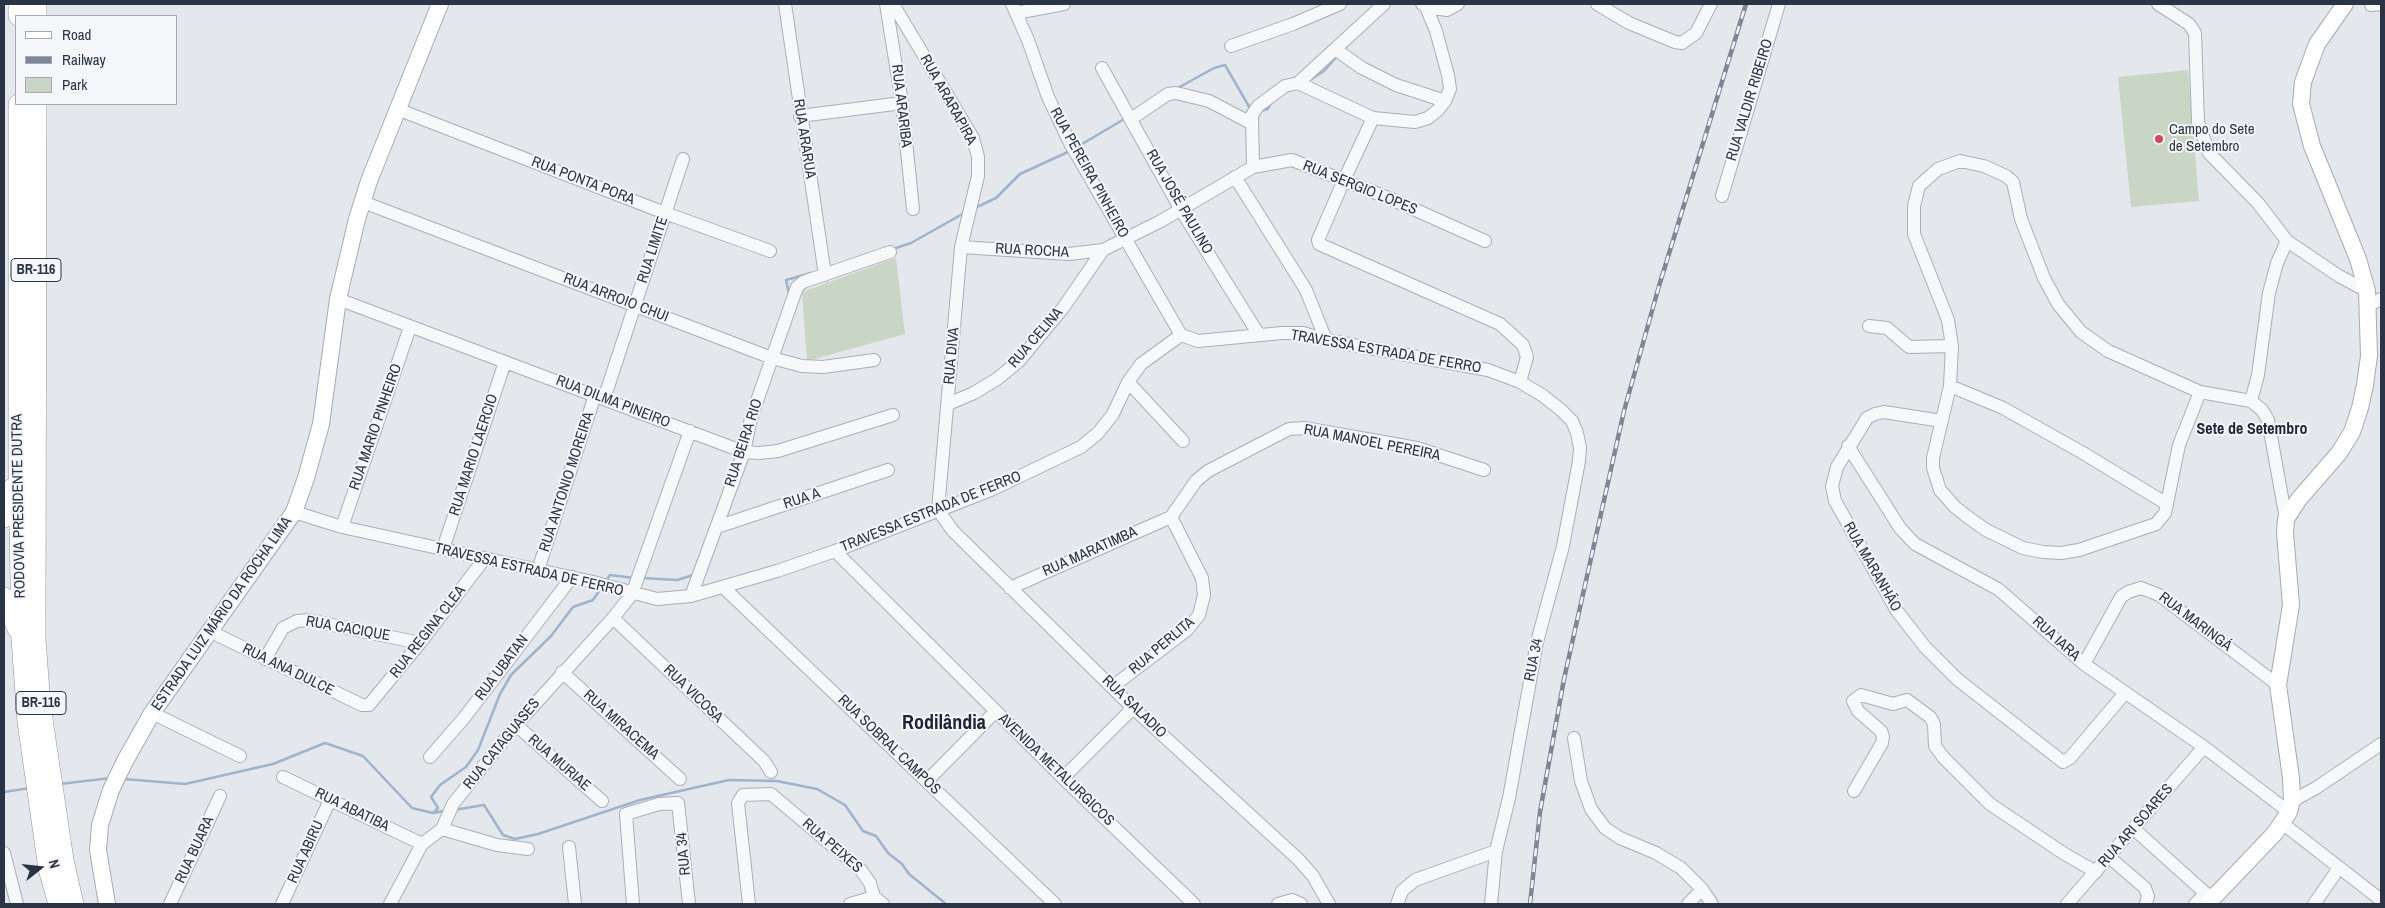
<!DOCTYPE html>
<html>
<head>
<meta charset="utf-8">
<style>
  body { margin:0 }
  #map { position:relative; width:2385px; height:908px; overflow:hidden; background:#e4e7ec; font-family:"Archivo Narrow",sans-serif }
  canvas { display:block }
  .frame { position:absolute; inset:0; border:5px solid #2b3445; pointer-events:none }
  .legend { position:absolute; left:15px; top:15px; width:162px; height:90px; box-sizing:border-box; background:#f4f6f9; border:1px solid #a4a8b1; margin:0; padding:6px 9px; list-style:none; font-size:15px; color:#2b3445 }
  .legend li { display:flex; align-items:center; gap:10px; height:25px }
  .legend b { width:25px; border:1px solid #a4a8b1 }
  .north { position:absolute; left:15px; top:843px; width:50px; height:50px; -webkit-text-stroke:4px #f4f6f9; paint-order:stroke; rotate:74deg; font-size:14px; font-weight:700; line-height:20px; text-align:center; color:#2b3445 }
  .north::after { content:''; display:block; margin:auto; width:18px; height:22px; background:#2b3445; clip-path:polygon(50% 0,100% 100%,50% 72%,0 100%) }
</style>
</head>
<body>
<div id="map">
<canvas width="2385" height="908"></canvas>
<div class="frame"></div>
<ul class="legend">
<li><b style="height:6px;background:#fff"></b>Road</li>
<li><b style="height:6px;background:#7d8696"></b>Railway</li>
<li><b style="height:14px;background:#c9d6c5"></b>Park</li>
</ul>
<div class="north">N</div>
</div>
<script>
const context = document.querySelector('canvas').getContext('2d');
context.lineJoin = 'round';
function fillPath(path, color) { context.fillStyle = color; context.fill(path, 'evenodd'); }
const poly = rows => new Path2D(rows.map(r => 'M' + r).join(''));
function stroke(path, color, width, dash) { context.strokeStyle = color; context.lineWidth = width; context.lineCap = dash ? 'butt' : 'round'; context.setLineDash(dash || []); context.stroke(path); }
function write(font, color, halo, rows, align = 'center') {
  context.font = font + ' "Archivo Narrow",sans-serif'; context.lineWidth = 4; context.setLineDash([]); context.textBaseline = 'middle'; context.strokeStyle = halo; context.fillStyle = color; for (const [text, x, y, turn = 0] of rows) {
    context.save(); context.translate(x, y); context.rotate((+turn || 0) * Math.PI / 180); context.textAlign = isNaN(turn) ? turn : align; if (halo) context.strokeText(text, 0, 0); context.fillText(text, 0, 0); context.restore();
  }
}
const green = poly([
  [2188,70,2199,201,2131,207,2118,77],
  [896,258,905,334,807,361,802,292]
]);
const stream = poly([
  [1307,82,1324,71,1338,55],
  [1176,89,1214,68,1225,65,1251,110],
  [1260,111,1268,109,1271,103],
  [1077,147,1126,118],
  [975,208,996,198,1020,174,1070,151],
  [893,249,911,243,966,212],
  [789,294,786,280,811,273],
  [642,578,677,580,693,575],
  [606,581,610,575,634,578],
  [124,779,185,784,273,764,325,743,363,756,412,808,433,813,444,811],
  [60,784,111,778],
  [4,792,30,788],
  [454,810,484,805,503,835,515,839,538,834,640,800,729,780,777,781,817,789,845,805,863,831,876,836,888,853,902,864,909,874,946,904],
  [433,813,438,808,431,797,440,785,466,767,478,750,500,694,511,675,551,636,573,607,593,600,601,588]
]);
const minor = poly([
  [785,4,825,275],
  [886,4,902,103,913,209],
  [893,4,973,138,978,157,978,176,961,247,938,510],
  [1012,4,1028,40,1048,97,1070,143,1181,335],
  [1597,4,1629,23,1675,42,1682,43,1696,33,1711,4],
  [2158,4,2189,24,2195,33,2198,122,2209,153,2258,203,2287,241,2339,276,2367,291],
  [2371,5,2381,4],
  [1426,7,1447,10,1458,4],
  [1016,13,1064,4],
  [1231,46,1293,24,1340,4],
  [1335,49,1362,68,1396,85,1445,101],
  [1102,68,1181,210,1259,335],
  [1298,83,1384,4],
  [397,109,665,213,770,251],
  [800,116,902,103],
  [1373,118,1344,180,1318,240,1319,244,1500,324,1523,345,1527,357,1520,382],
  [1131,119,1168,94,1176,93,1209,101,1251,123],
  [1253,167,1252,115,1258,106,1285,86,1298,83,1373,118,1415,122,1428,118,1438,110,1445,101,1450,89,1448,75,1436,31,1426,7,1422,4],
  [1235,177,1306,290,1326,340],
  [1722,196,1779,4],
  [363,202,772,358,802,366,823,367,874,360],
  [961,247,1069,254,1103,250,1161,221,1253,167,1292,160,1391,199,1485,241],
  [338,299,744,452,759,453,778,451,893,415],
  [2368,306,2381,299],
  [1869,326,1887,328,1909,347,1952,346],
  [1181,335,1198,341,1282,333,1303,333,1326,340,1488,370,1520,382,1542,395,1561,410,1572,421,1577,433,1580,448,1579,461,1563,546,1537,642,1509,798,1496,851,1415,880,1402,891,1397,904],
  [1128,382,1183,441],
  [1950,386,2003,408,2083,453,2167,504],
  [2200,392,2179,445,2165,513,2156,524,2079,550,2061,553,2043,552,2023,548,1986,530,1969,518,1955,507,1940,490,1933,468,1933,458,1950,386,1952,346,1948,320,1914,234,1914,206,1919,186,1938,169,1960,161,1984,166,2006,176,2013,182,2021,219,2044,278,2058,304,2081,332,2108,351,2200,392,2251,401],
  [604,399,683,159],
  [948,404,974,393,997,379,1019,361,1063,308,1103,250],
  [1942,421,1884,412,1875,414,1867,418,1837,467,1832,486,1835,501,1897,611,1925,647,1957,679,2063,762,2070,758,2125,693],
  [1848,446,1900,528,1915,544,1998,589,2084,664,2204,747,2289,812],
  [938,510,953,531,1133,708,1298,859,1313,876,1329,904],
  [294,512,342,527,593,582,657,599,691,596,777,571,835,551,991,490,1081,447,1098,433,1113,414,1128,382,1141,364,1181,335],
  [1171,517,1196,481,1208,471,1289,429,1304,428,1417,448,1484,470],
  [2286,519,2268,420,2262,410,2251,401,2258,375,2269,293,2277,263,2287,241],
  [342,527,410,327],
  [717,527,888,470],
  [443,549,505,362],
  [835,551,1063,778,1194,904],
  [538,570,595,395],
  [723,587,1055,904],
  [1010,588,1171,517],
  [691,596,744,452,751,418,797,287,803,282,890,252],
  [613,618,764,761,771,772],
  [209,631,362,705,369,705,420,643,485,558],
  [265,659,283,628,297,621,308,620,420,643],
  [2084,664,2121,597,2128,592,2141,588,2159,595,2278,685],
  [562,672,680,779],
  [1112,687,1187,630,1199,615,1204,595,1202,578,1171,517],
  [152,713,240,756],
  [516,725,602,801],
  [1574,738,1581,781,1591,809,1605,828,1620,838,1656,853,1681,868,1702,889,1712,904],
  [430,757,464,718,572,577],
  [283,777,422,844],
  [1063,778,1133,708],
  [927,781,996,711],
  [1854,791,1882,743,1883,737,1881,731,1858,711,1853,701,1861,695,1893,704,1907,700,1930,717,1934,724,1935,746,1943,757,1990,804,2063,853,2096,872],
  [2292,801,2316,788,2381,744],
  [2282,823,2381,900],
  [442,829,497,845,528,849],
  [2134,829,2212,899],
  [569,847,575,904],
  [4,853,17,904],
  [2109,857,2145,888,2148,896,2146,904],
  [170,904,220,796],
  [282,904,330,800],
  [390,904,422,844,442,829,453,804,516,725,613,618,632,594,690,431],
  [633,904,626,814,659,804,678,803,689,904],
  [749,904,738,803,743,795,771,794,860,869,870,883,874,897,883,904],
  [850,904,874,897],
  [1278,904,1292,900,1301,904],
  [1491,904,1496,851],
  [1688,904,1702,889],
  [2067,904,2204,747],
  [2195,904,2206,893],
  [2314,904,2339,868]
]);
const major = poly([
  [107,904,98,850,100,825,111,790,125,761,152,713,294,512,306,478,321,424,338,299,357,219,369,181,440,4],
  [2210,904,2212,899,2275,833,2289,812,2292,801,2291,778,2278,685,2291,605,2285,533,2286,519,2299,499,2339,453,2352,432,2360,408,2365,385,2369,356,2367,291,2358,259,2312,146,2301,104,2303,82,2317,44,2345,4]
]);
const highway = poly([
  [18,4,18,16],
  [37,16,37,4],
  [18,104,18,465,21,639,27,722,48,869,58,904],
  [37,104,36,639,41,706,64,860,74,904],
  [4,518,12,488],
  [4,597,17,629]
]);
const rail = poly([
  [1530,904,1540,812,1564,679,1624,411,1659,286,1746,4]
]);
const markers = [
  [2159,139,5,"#d1495b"]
];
const shields = [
  [36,270,50],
  [41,703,50]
];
const shieldNames = [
  ["BR-116",36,270],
  ["BR-116",41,703]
];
const streetNames = [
  ["RUA ARARAPIRA",948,100,61],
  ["RUA VALDIR RIBEIRO",1750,100,-73],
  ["RUA ARARIBA",901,106,83],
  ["RUA ARARUA",804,139,81],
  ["RUA PEREIRA PINHEIRO",1089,173,61],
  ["RUA PONTA PORA",583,181,21],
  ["RUA SERGIO LOPES",1360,188,22],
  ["RUA JOSÉ PAULINO",1179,202,60],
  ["RUA LIMITE",653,250,-72],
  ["RUA ROCHA",1032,251,3],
  ["RUA ARROIO CHUI",616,298,21],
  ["RUA CELINA",1036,338,-49],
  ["TRAVESSA ESTRADA DE FERRO",1386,352,10],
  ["RUA DIVA",952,356,-85],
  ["RUA DILMA PINEIRO",613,402,21],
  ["RUA MARIO PINHEIRO",376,427,-71],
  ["RUA BEIRA RIO",744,443,-72],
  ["RUA MANOEL PEREIRA",1372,443,11],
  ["RUA MARIO LAERCIO",474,455,-72],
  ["RUA ANTONIO MOREIRA",567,482,-72],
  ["RUA A",802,499,-18],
  ["RODOVIA PRESIDENTE DUTRA",19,506,-91],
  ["TRAVESSA ESTRADA DE FERRO",931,512,-22],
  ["RUA MARATIMBA",1090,552,-24],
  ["RUA MARANHÃO",1872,567,60],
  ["TRAVESSA ESTRADA DE FERRO",529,570,13],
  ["ESTRADA LUIZ MÁRIO DA ROCHA LIMA",222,614,-55],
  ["RUA MARINGÁ",2195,622,37],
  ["RUA CACIQUE",348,629,10],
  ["RUA REGINA CLEA",428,632,-52],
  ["RUA IARA",2056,639,42],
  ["RUA PERLITA",1162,646,-40],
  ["RUA 34",1534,660,-79],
  ["RUA UBATAN",502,668,-53],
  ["RUA ANA DULCE",288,670,26],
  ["RUA VICOSA",693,694,44],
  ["RUA SALADIO",1134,707,44],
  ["RUA MIRACEMA",621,725,42],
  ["RUA CATAGUASES",502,744,-51],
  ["RUA SOBRAL CAMPOS",889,745,44],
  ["RUA MURIAE",559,763,41],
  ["AVENIDA METALURGICOS",1056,770,44],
  ["RUA ABATIBA",352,810,26],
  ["RUA ARI SOARES",2136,826,-49],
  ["RUA PEIXES",832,846,41],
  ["RUA BUARA",195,850,-65],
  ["RUA ABIRU",306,852,-66],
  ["RUA 34",684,854,-95]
];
const poiNames = [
  ["Campo do Sete",2169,130],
  ["de Setembro",2169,147]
];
const neighbourhoodNames = [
  ["Sete de Setembro",2252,430]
];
const districtNames = [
  ["Rodilândia",944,724]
];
fillPath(green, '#c9d6c5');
stroke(stream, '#9fb4cc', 2.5);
stroke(minor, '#a9aeb7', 14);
stroke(major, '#a3abb8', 18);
stroke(highway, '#8b94a3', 20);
stroke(minor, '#f7f8fa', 12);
stroke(major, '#fff', 16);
stroke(highway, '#fff', 19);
stroke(rail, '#7d8696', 4.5);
stroke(rail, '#f4f6f9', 2.5, [8]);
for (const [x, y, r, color] of markers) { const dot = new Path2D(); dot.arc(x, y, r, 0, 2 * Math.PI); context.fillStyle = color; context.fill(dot); stroke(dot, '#f4f6f9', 2); }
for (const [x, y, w] of shields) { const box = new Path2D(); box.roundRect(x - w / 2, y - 11.5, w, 23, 4); context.fillStyle = '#f4f6f9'; context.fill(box); stroke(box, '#2b3445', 1); }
write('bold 14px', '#2b3445', null, shieldNames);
write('15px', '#2b3445', '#f4f6f9', streetNames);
write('15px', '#2b3445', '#f4f6f9', poiNames, 'left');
write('bold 16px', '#1d2536', '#f4f6f9', neighbourhoodNames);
write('bold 20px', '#1d2536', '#f4f6f9', districtNames);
</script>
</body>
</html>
